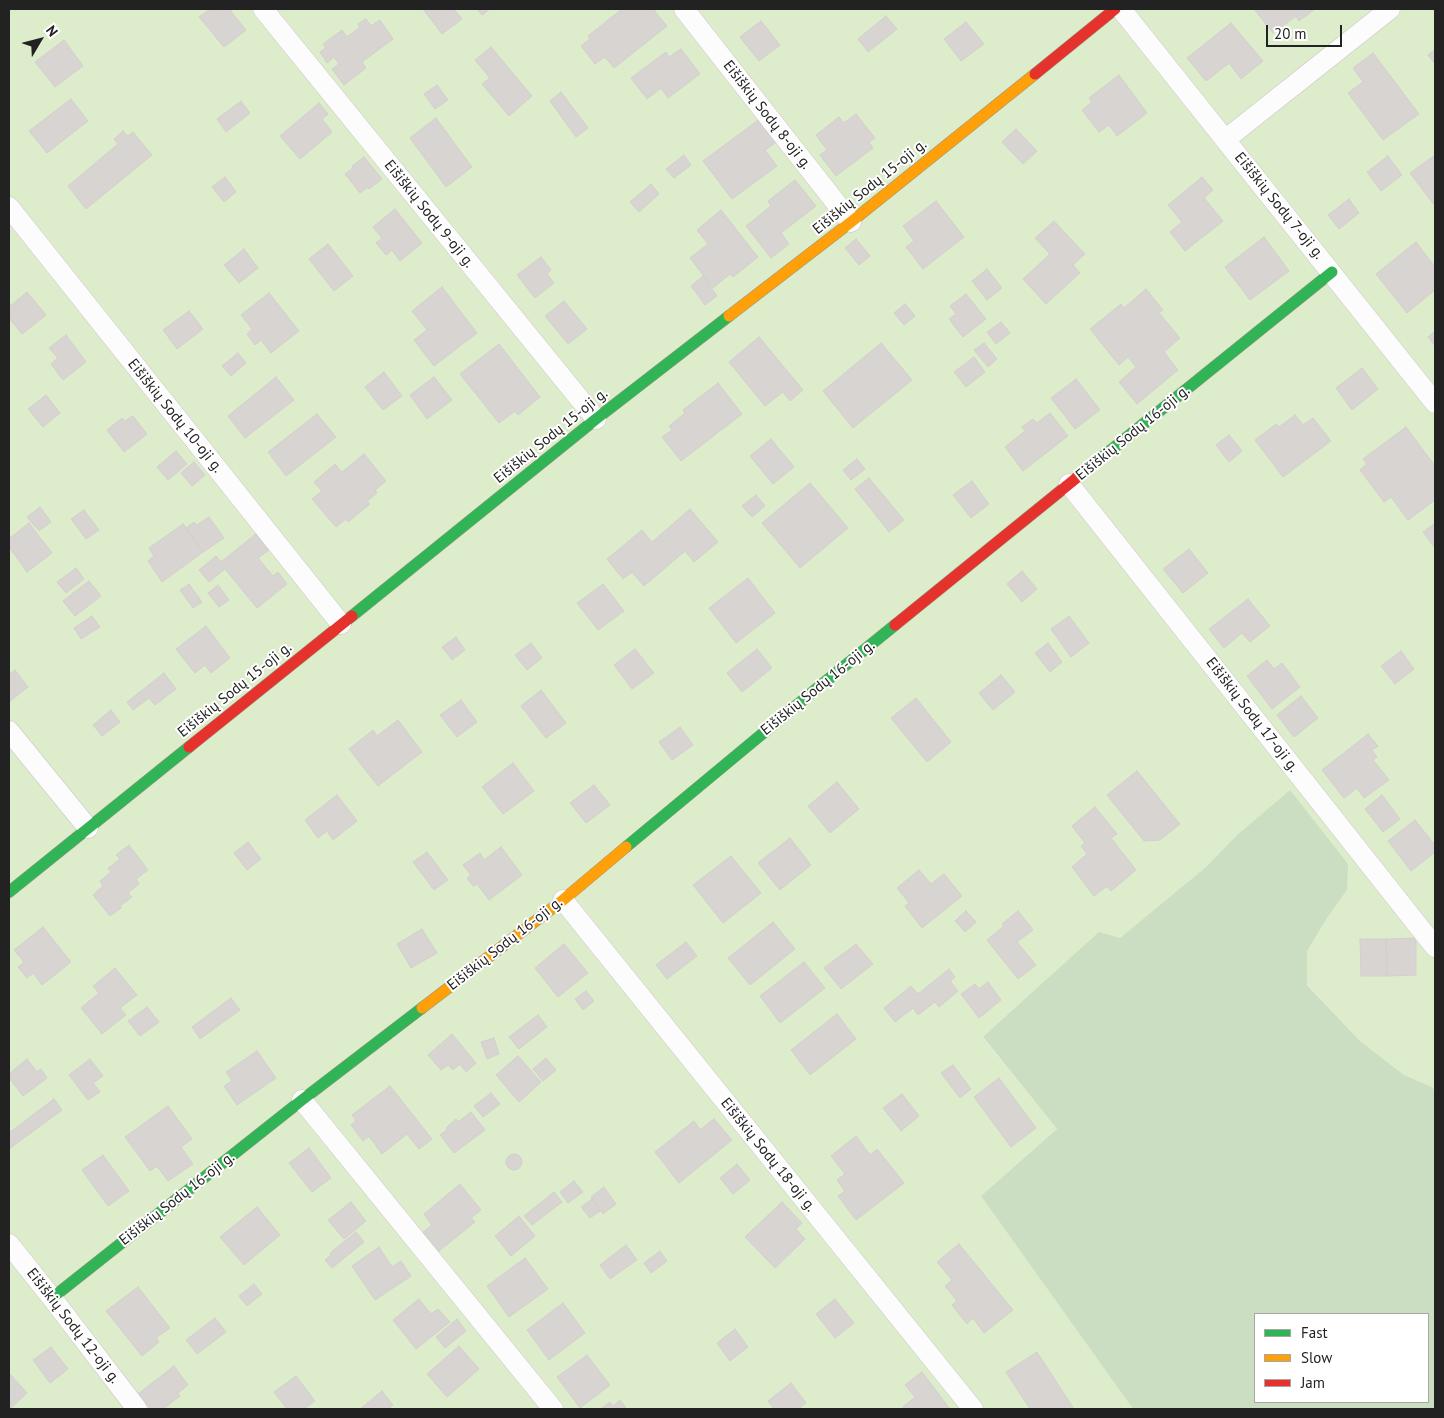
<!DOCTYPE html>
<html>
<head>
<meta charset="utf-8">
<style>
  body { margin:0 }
  #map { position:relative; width:1444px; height:1418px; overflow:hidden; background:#f0eeeb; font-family:"PT Sans",sans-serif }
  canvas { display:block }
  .frame { position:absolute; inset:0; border:10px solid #222; pointer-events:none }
  .legend { position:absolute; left:1254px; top:1313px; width:175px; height:90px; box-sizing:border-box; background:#fff; border:1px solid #a7a7a7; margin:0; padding:6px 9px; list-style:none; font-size:15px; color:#222 }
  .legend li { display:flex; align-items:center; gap:10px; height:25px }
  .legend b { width:25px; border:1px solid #a7a7a7 }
  .north { position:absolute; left:15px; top:15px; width:50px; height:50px; -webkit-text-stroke:4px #fff; paint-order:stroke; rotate:53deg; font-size:14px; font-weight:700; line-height:20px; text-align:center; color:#222 }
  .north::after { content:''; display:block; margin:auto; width:18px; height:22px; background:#222; clip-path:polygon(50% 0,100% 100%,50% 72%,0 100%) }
  .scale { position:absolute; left:1266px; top:25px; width:76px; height:22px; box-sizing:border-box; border:2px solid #222; border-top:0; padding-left:6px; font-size:15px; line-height:18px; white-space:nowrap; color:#222; -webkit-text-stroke:4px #fff; paint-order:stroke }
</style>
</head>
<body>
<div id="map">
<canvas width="1444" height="1418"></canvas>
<div class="frame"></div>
<ul class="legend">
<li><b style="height:6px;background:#30b455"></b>Fast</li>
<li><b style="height:6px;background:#ff9f0a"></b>Slow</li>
<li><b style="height:6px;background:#e5322d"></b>Jam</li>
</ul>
<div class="north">N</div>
<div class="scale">20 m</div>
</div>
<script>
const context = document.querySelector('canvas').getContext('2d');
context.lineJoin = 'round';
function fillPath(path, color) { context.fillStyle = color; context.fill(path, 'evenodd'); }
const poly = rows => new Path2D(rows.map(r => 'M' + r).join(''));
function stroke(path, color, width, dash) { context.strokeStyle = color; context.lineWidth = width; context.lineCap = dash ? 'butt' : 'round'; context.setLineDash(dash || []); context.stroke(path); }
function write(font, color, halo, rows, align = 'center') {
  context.font = font + ' "PT Sans",sans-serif'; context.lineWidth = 4; context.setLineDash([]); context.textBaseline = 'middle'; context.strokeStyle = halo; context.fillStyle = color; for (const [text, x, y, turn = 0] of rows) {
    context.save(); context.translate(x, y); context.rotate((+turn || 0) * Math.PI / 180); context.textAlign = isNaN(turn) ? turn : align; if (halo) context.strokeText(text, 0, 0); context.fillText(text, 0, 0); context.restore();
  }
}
const grass = poly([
  [9,9,1435,9,1435,1091,1432,1087,1404,1075,1360,1041,1307,984,1307,951,1329,915,1347,890,1290,790,1237,835,1206,867,1120,938,983,1038,1057,1129,981,1196,1133,1409,9,1409]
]);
const forest = poly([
  [1290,790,1348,864,1347,890,1329,915,1307,951,1307,985,1360,1041,1404,1075,1432,1087,1435,1091,1435,1409,1133,1409,981,1196,1057,1129,983,1037,1099,932,1120,938,1206,867,1237,835],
  [1255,1314,1428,1314,1428,1402,1255,1402]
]);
const building = poly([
  [210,9,229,9,246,30,224,47,199,17,210,9],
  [423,9,454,9,462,19,442,34,423,9],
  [477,9,490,9,482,15,477,9],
  [622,9,653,9,667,26,614,68,605,57,595,64,581,46,590,39,588,36,622,9],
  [1254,9,1315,9,1299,21,1296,16,1273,33,1254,9],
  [886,16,897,29,868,52,858,39,886,16],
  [366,19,371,26,380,20,393,39,362,62,366,68,344,85,332,69,339,64,334,57,327,63,320,52,326,48,323,44,342,30,347,37,360,27,358,24,366,19],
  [761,21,780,45,759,61,740,37,761,21],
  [966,22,984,44,961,61,944,39,966,22],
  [1231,23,1263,61,1241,79,1229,63,1206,81,1187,58,1231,23],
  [64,40,83,66,55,87,35,62,64,40],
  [491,47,532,96,509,116,482,84,490,78,475,60,491,47],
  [681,49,700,74,668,98,661,88,647,99,631,78,666,52,669,57,681,49],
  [1435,49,1435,64,1428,55,1435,49],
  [1373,53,1419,114,1383,140,1348,93,1363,82,1353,68,1373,53],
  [1119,75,1147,113,1117,136,1109,125,1099,132,1082,110,1092,102,1089,98,1119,75],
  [437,85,448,100,435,109,424,94,437,85],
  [561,92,588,128,576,137,550,101,561,92],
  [71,99,88,121,47,153,29,131,71,99],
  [241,101,250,113,226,132,217,119,241,101],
  [319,103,328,114,322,119,332,132,300,159,280,136,319,103],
  [856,114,875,138,869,142,873,148,836,176,820,155,827,150,816,135,839,117,844,123,856,114],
  [436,118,472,167,446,187,410,138,436,118],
  [761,118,778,141,765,150,777,166,732,199,703,161,761,118],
  [1016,129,1037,151,1023,164,1002,142,1016,129],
  [123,131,128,136,133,132,152,155,86,209,68,186,118,144,114,139,123,131],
  [684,155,691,165,674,178,666,169,684,155],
  [1435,155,1435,206,1410,173,1435,155],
  [1388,156,1402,175,1381,191,1367,172,1388,156],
  [364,157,382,179,369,189,368,187,360,193,345,174,353,168,352,166,364,157],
  [225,177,236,192,224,202,212,187,225,177],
  [1202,177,1213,190,1204,198,1223,221,1185,251,1170,232,1182,222,1168,205,1202,177],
  [795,180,816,206,781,233,789,244,771,258,746,226,771,206,768,201,795,180],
  [651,184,659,194,639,212,630,202,651,184],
  [1349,199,1359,213,1339,229,1328,215,1349,199],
  [936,201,964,237,923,269,906,247,914,241,903,226,936,201],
  [395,209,422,243,400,261,392,250,386,255,376,243,382,238,373,227,395,209],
  [721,210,758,257,733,277,730,274,713,288,690,258,708,244,697,230,721,210],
  [1054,221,1085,254,1073,265,1080,273,1046,304,1023,279,1050,254,1035,238,1054,221],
  [1264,237,1289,271,1250,300,1225,267,1264,237],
  [856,239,870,256,859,265,845,248,856,239],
  [1416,242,1435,267,1435,290,1407,313,1376,274,1416,242],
  [328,244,353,276,334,291,309,259,328,244],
  [244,249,258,268,239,283,224,265,244,249],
  [541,257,551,270,547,274,554,283,535,298,517,275,541,257],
  [987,269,1002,288,987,300,972,281,987,269],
  [703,276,717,296,705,305,691,286,703,276],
  [442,287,477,333,434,366,414,340,427,330,412,311,442,287],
  [1146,289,1163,310,1159,313,1180,338,1164,352,1178,370,1137,404,1119,382,1136,367,1128,357,1119,365,1090,329,1121,304,1124,308,1146,289],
  [27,292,46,315,22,334,9,318,9,307,27,292],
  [269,293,299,331,271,353,261,340,255,345,247,334,252,329,241,315,269,293],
  [966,294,986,319,963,337,949,319,956,314,950,306,966,294],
  [564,301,587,329,568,344,545,316,564,301],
  [905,304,915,316,904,325,894,313,905,304],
  [189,311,203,329,177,349,163,330,189,311],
  [1001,322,1010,333,996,344,987,332,1001,322],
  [1435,331,1435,346,1428,337,1435,331],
  [66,335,86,362,63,380,51,364,58,358,49,348,66,335],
  [759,337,803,390,790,401,783,392,765,406,729,362,759,337],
  [881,343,912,380,853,428,823,391,881,343],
  [984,343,997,359,988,367,974,350,984,343],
  [499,344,540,397,518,415,515,411,499,423,460,374,499,344],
  [238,353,246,363,231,376,222,366,238,353],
  [974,357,985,372,966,387,954,372,974,357],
  [1362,368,1378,389,1352,410,1336,388,1362,368],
  [384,372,402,396,383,410,365,387,384,372],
  [276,377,294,400,245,438,228,416,276,377],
  [434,377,452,400,427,419,410,395,434,377],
  [1076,379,1100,410,1075,429,1051,398,1076,379],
  [718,383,742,414,681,461,662,437,672,430,669,426,685,413,683,410,718,383],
  [46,395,60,413,43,427,28,409,46,395],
  [1050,413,1068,436,1023,471,1005,447,1025,431,1022,427,1033,419,1037,423,1050,413],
  [317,414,336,437,286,476,268,452,317,414],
  [1295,415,1303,425,1313,418,1331,441,1283,477,1255,440,1276,424,1279,427,1295,415],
  [133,416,147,434,124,452,107,430,122,418,125,421,133,416],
  [1406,427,1435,466,1435,500,1408,520,1391,497,1384,502,1360,470,1367,464,1363,459,1406,427],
  [1229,435,1242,451,1229,462,1216,445,1229,435],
  [771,439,794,467,773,484,750,456,771,439],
  [176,451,187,464,168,480,157,467,176,451],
  [364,454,386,481,375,490,377,493,367,501,370,504,348,522,346,519,336,527,312,499,322,491,314,482,335,464,342,472,364,454],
  [857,459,865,469,851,480,843,470,857,459],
  [194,462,205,475,192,486,181,473,194,462],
  [869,478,904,520,889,532,855,489,869,478],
  [972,481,989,504,971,518,953,495,972,481],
  [810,483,848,528,800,568,762,523,810,483],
  [756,495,765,506,752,517,742,506,756,495],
  [40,507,51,522,39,531,27,517,40,507],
  [690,509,718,542,694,562,685,551,644,586,632,572,623,579,607,559,642,530,652,542,690,509],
  [84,510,99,530,86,539,71,519,84,510],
  [209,517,224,538,203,552,186,528,194,522,197,525,209,517],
  [29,523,52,553,27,572,9,547,9,539,29,523],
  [1435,523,1435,548,1423,532,1435,523],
  [183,524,203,552,162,582,148,561,154,556,149,548,183,524],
  [257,533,270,549,258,558,273,576,278,572,287,584,257,608,225,569,209,582,199,570,216,556,221,562,257,533],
  [1189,549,1208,573,1183,593,1163,569,1189,549],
  [76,568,84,579,66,593,57,582,76,568],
  [1022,571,1037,589,1022,602,1007,584,1022,571],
  [748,578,775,613,736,643,709,608,748,578],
  [89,581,101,596,75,616,63,601,89,581],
  [189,584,202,602,193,608,180,590,189,584],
  [603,584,624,611,598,630,577,603,603,584],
  [218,585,229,600,219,607,208,593,218,585],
  [1248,599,1270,626,1250,642,1242,633,1224,648,1209,629,1248,599],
  [92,616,100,627,81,639,74,628,92,616],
  [1069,616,1089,643,1071,657,1051,629,1069,616],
  [206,626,230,658,211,673,205,665,195,673,176,649,206,626],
  [456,637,465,650,452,660,442,647,456,637],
  [531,643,542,658,527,670,515,655,531,643],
  [1048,643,1062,662,1050,672,1035,653,1048,643],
  [635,649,654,673,632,689,614,665,635,649],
  [757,649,772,668,742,692,727,673,757,649],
  [1401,651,1414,669,1395,684,1381,666,1401,651],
  [1267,660,1274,669,1282,663,1300,687,1272,709,1247,676,1267,660],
  [15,670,28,687,9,702,9,674,9,675,15,670],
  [164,673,176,689,155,705,149,698,133,710,127,702,164,673],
  [1001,675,1015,692,993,710,979,693,1001,675],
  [541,690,566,723,546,738,521,706,541,690],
  [1301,696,1318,718,1294,737,1277,715,1301,696],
  [916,698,951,742,927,762,891,718,916,698],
  [461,700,477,722,457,737,440,715,461,700],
  [111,710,120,722,102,736,93,725,111,710],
  [398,720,422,752,378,786,349,749,373,730,377,736,398,720],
  [680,727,693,745,672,760,659,742,680,727],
  [1368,734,1378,746,1372,750,1377,757,1373,760,1389,780,1364,798,1357,788,1344,798,1322,770,1368,734],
  [513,763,534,791,503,814,482,787,513,763],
  [1137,771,1180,824,1160,840,1144,841,1107,795,1137,771],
  [837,782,859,809,830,833,808,806,837,782],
  [594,785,610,805,586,823,570,803,594,785],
  [337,795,357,821,333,840,327,831,318,838,305,820,337,795],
  [1382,795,1400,819,1383,832,1365,809,1382,795],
  [1095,807,1117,834,1111,838,1136,870,1111,891,1107,886,1094,896,1072,867,1087,854,1081,846,1085,843,1072,826,1095,807],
  [1415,820,1435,845,1435,852,1411,871,1388,841,1415,820],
  [790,838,811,865,780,890,758,863,790,838],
  [248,842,261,859,247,870,234,853,248,842],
  [129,845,148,870,136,879,139,884,128,893,132,897,120,906,121,908,110,916,93,895,103,886,100,881,111,872,108,868,120,859,116,855,129,845],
  [501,847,522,875,489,900,477,884,473,886,467,878,471,875,463,865,480,853,484,860,501,847],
  [427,852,448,880,434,890,413,862,427,852],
  [731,856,761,893,723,923,693,885,731,856],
  [919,870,931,884,944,874,962,896,922,928,905,906,909,903,897,888,919,870],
  [966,911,976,922,965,932,955,921,966,911],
  [1018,911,1033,930,1017,942,1036,965,1018,979,987,940,1004,926,1002,924,1018,911],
  [773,922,795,949,750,985,728,958,773,922],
  [43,927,71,962,42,985,33,973,27,978,18,967,24,962,14,950,43,927],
  [422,929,437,953,411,968,397,944,422,929],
  [1416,938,1416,975,1387,976,1386,939,1416,938],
  [1360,939,1386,939,1387,976,1361,976,1360,939],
  [686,942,697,956,667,979,656,965,686,942],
  [564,944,588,973,558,997,535,968,564,944],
  [856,944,873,964,841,989,824,968,856,944],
  [804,962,825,988,780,1023,760,996,804,962],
  [115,968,137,995,120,1008,126,1015,102,1034,81,1008,99,993,93,986,115,968],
  [949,969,955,977,950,981,958,991,939,1007,935,1002,918,1015,913,1008,895,1022,884,1008,911,986,918,994,949,969],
  [988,982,1001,1000,979,1018,961,994,975,984,979,989,988,982],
  [586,991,594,1001,583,1010,575,999,586,991],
  [231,998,240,1010,200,1039,192,1027,231,998],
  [147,1007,159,1022,140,1036,128,1021,147,1007],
  [837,1014,856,1039,810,1075,791,1050,837,1014],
  [538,1015,547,1027,519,1049,509,1037,538,1015],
  [452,1034,476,1063,466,1072,460,1064,453,1070,448,1065,441,1070,428,1055,452,1034],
  [494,1038,499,1054,487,1059,481,1042,494,1038],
  [257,1051,276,1078,237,1105,224,1086,232,1081,226,1072,257,1051],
  [518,1056,541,1082,519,1102,496,1075,518,1056],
  [546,1058,556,1070,543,1081,533,1069,546,1058],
  [27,1059,37,1072,41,1069,47,1078,23,1096,9,1078,9,1074,27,1059],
  [90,1059,103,1076,93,1083,100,1092,88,1100,69,1075,90,1059],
  [953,1065,971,1089,960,1098,941,1073,953,1065],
  [999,1078,1036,1128,1011,1147,974,1097,999,1078],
  [390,1086,432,1139,419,1149,407,1134,382,1154,369,1136,363,1141,351,1125,356,1121,352,1115,390,1086],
  [491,1093,500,1104,483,1117,474,1106,491,1093],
  [902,1094,919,1116,901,1131,883,1108,902,1094],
  [54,1099,62,1110,9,1149,9,1133,54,1099],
  [168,1106,192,1139,181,1147,193,1164,168,1181,157,1166,150,1171,125,1137,168,1106],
  [471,1112,485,1130,454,1153,440,1135,447,1130,446,1128,456,1119,458,1122,471,1112],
  [714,1119,732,1140,679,1183,655,1152,694,1121,700,1130,714,1119],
  [856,1136,870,1155,877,1149,904,1183,856,1220,838,1196,845,1191,837,1180,845,1174,831,1156,856,1136],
  [309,1148,331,1178,312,1192,289,1163,309,1148],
  '506 1162a8 8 0 1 1 16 0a8 8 0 1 1-16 0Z',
  [103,1155,129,1191,108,1206,82,1170,103,1155],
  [737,1164,750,1180,733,1194,720,1178,737,1164],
  [574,1181,583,1192,568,1203,560,1192,574,1181],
  [460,1184,481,1210,471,1218,475,1222,439,1251,423,1232,432,1225,424,1214,460,1184],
  [604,1187,616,1204,603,1214,591,1197,604,1187],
  [554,1192,562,1202,532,1225,524,1216,554,1192],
  [592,1199,600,1211,590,1218,581,1207,592,1199],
  [351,1202,366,1221,344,1239,328,1220,351,1202],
  [782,1202,802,1223,796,1229,805,1239,775,1268,745,1237,782,1202],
  [257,1207,280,1235,244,1265,220,1237,257,1207],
  [519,1216,535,1236,511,1256,495,1236,519,1216],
  [356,1232,364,1242,332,1268,325,1260,331,1255,330,1253,356,1232],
  [959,1244,1013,1310,984,1333,973,1318,967,1324,952,1305,957,1301,945,1286,952,1280,937,1262,959,1244],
  [626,1245,637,1260,610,1279,600,1265,626,1245],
  [379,1247,392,1267,401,1261,411,1276,375,1300,352,1266,379,1247],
  [660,1251,667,1261,651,1273,644,1263,660,1251],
  [525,1258,548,1289,509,1317,487,1286,525,1258],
  [254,1284,262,1294,247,1306,239,1296,254,1284],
  [138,1287,170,1328,156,1338,159,1342,142,1356,106,1311,138,1287],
  [419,1299,431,1314,438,1309,450,1322,416,1349,393,1320,419,1299],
  [835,1299,854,1323,835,1338,816,1314,835,1299],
  [563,1303,585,1333,549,1360,527,1330,563,1303],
  [215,1318,226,1332,197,1354,186,1340,215,1318],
  [457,1319,466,1331,445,1348,436,1337,457,1319],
  [735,1329,748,1347,730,1361,717,1343,735,1329],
  [459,1346,479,1369,447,1397,427,1374,459,1346],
  [51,1347,68,1369,50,1383,33,1360,51,1347],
  [1037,1352,1074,1409,1030,1409,1006,1372,1037,1352],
  [587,1355,610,1385,580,1408,557,1377,587,1355],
  [174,1366,188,1385,178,1393,180,1396,163,1409,151,1409,138,1394,174,1366],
  [922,1372,950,1409,904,1409,903,1407,915,1397,905,1385,922,1372],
  [9,1373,27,1393,10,1409,9,1409,9,1373],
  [296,1376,315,1401,304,1409,287,1409,274,1392,296,1376],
  [791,1383,806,1403,798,1409,774,1409,768,1401,791,1383],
  [382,1391,393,1405,388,1409,360,1409,382,1391],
  [620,1400,627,1409,601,1409,610,1402,613,1406,620,1400]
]);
const street = poly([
  [263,9,596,419],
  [684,9,851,222],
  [1121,9,1435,403],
  [1226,139,1390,9],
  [9,207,341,624],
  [1069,484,1435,947],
  [9,731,88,828],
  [563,900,973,1409],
  [302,1100,553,1409],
  [9,1244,52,1298,137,1409]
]);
const fast = poly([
  [1090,467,1332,272],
  [352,616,596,419,729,316],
  [626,847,815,690,895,625],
  [9,892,189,747],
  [52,1298,302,1100,422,1008]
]);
const slow = poly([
  [729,316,851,222,1035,74],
  [422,1008,563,900,626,847]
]);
const jam = poly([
  [1035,74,1115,9],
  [895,625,1090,467],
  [189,747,352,616]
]);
const streetNames = [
  ["Eišiškių Sodų 8-oji g.",767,115,52],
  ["Eišiškių Sodų 15-oji g.",870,187,-39],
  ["Eišiškių Sodų 7-oji g.",1279,206,51],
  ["Eišiškių Sodų 9-oji g.",429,214,51],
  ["Eišiškių Sodų 10-oji g.",175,416,51],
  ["Eišiškių Sodų 16-oji g.",1133,433,-39],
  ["Eišiškių Sodų 15-oji g.",551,436,-39],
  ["Eišiškių Sodų 16-oji g.",818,688,-39],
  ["Eišiškių Sodų 15-oji g.",235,690,-39],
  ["Eišiškių Sodų 17-oji g.",1252,715,52],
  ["Eišiškių Sodų 16-oji g.",505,944,-38],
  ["Eišiškių Sodų 18-oji g.",768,1155,51],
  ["Eišiškių Sodų 16-oji g.",177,1199,-38],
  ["Eišiškių Sodų 12-oji g.",73,1326,52]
];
fillPath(grass, '#ddeccb');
fillPath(forest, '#cbdec1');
fillPath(building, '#d7d4d2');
stroke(building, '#d3d0cc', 1);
stroke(street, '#c9c8c7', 21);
stroke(fast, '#999a82', 12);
stroke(slow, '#999a82', 12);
stroke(jam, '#999a82', 12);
stroke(street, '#fdfcfc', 20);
stroke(fast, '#30b455', 11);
stroke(slow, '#ff9f0a', 11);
stroke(jam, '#e5322d', 11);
write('15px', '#222', '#fff', streetNames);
</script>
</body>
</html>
